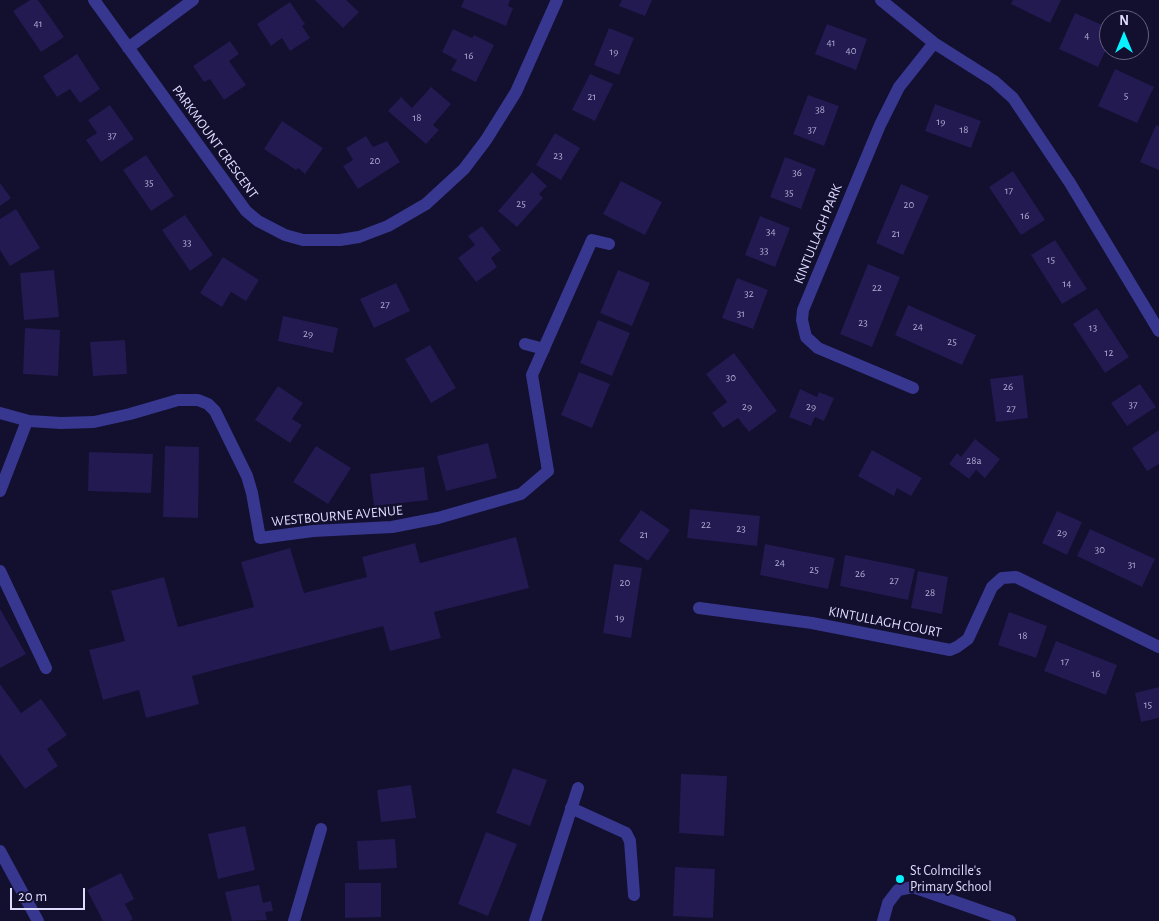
<!DOCTYPE html>
<html>
<head>
<meta charset="utf-8">
<style>
  body { margin:0 }
  #map { position:relative; width:1159px; height:921px; overflow:hidden; background:#130f2e; font-family:"Alegreya Sans",sans-serif }
  canvas { display:block }
  .north { position:absolute; left:1099px; top:10px; width:50px; height:50px; box-sizing:border-box; background:#130f2e; border:1px solid #646182; border-radius:50%; rotate:0deg; font-size:14px; font-weight:700; line-height:20px; text-align:center; color:#dedcff }
  .north::after { content:''; display:block; margin:auto; width:18px; height:22px; background:#08f1ff; clip-path:polygon(50% 0,100% 100%,50% 72%,0 100%) }
  .scale { position:absolute; left:10px; top:888px; width:75px; height:22px; box-sizing:border-box; border:2px solid #dedcff; border-top:0; padding-left:6px; font-size:15px; line-height:18px; white-space:nowrap; color:#dedcff; -webkit-text-stroke:4px #130f2e; paint-order:stroke }
</style>
</head>
<body>
<div id="map">
<canvas width="1159" height="921"></canvas>
<div class="north">N</div>
<div class="scale">20 m</div>
</div>
<script>
const context = document.querySelector('canvas').getContext('2d');
context.lineJoin = 'round';
function fillPath(path, color) { context.fillStyle = color; context.fill(path, 'evenodd'); }
const poly = rows => new Path2D(rows.map(r => 'M' + r).join(''));
function stroke(path, color, width, dash) { context.strokeStyle = color; context.lineWidth = width; context.lineCap = dash ? 'butt' : 'round'; context.setLineDash(dash || []); context.stroke(path); }
function write(font, color, halo, rows, align = 'center') {
  context.font = font + ' "Alegreya Sans",sans-serif'; context.lineWidth = 4.5; context.setLineDash([]); context.textBaseline = 'middle'; context.strokeStyle = halo; context.fillStyle = color; for (const [text, x, y, turn = 0] of rows) {
    context.save(); context.translate(x, y); context.rotate((+turn || 0) * Math.PI / 180); context.textAlign = isNaN(turn) ? turn : align; if (halo) context.strokeText(text, 0, 0); context.fillText(text, 0, 0); context.restore();
  }
}
const building = poly([
  [30,0,38,0,64,37,41,52,13,11],
  [315,0,346,0,359,12,343,28],
  [464,0,510,0,508,6,513,8,506,26,461,7],
  [622,0,652,0,645,16,619,6],
  [1013,0,1061,0,1050,23,1011,4],
  [290,2,305,24,302,26,310,38,290,51,282,38,271,46,257,24],
  [1075,13,1109,28,1109,43,1098,67,1059,49],
  [827,24,867,39,856,70,815,54],
  [609,28,634,38,619,75,594,65],
  [453,29,472,38,474,35,494,45,476,82,451,70,457,60,442,52],
  [230,41,239,54,229,61,246,85,224,100,210,79,204,82,193,66],
  [77,54,100,89,80,103,70,89,57,97,43,76],
  [1115,69,1154,87,1137,123,1098,106],
  [590,74,613,84,595,121,572,110],
  [431,87,451,104,433,125,439,130,426,144,388,111,401,97,412,108],
  [808,95,839,106,824,146,793,134],
  [935,104,981,121,971,148,925,131],
  [110,105,134,139,101,162,86,140,97,133,88,120],
  [282,121,323,148,305,174,298,168,296,170,264,149],
  [1156,125,1159,126,1159,170,1140,162],
  [555,133,580,148,561,180,536,165],
  [366,136,373,147,387,141,400,162,358,189,343,166,353,160,346,148],
  [146,155,174,196,151,211,123,170],
  [785,157,816,169,801,209,770,197],
  [1013,171,1045,220,1021,235,989,187],
  [532,172,547,186,539,194,543,198,517,227,498,211],
  [621,181,662,202,645,235,603,214],
  [0,183,11,198,0,206],
  [901,184,929,196,903,255,876,243],
  [16,209,40,248,10,266,0,250,0,219],
  [185,215,213,255,190,271,162,230],
  [760,216,790,228,775,267,745,255],
  [482,226,501,250,491,258,497,267,476,282,458,258,475,245,468,236],
  [1055,240,1087,289,1062,304,1031,255],
  [223,257,259,280,246,301,231,292,222,307,200,293],
  [868,264,900,277,872,347,840,334],
  [54,270,59,317,24,320,20,273],
  [618,270,650,283,632,326,600,313],
  [737,278,768,290,753,329,722,318],
  [396,283,410,311,374,328,360,299],
  [908,305,976,335,962,365,895,335],
  [1097,308,1129,357,1105,373,1073,324],
  [283,316,338,328,333,353,278,341],
  [598,320,630,333,612,376,580,363],
  [25,328,60,330,58,376,23,374],
  [125,340,127,374,93,376,90,342],
  [430,345,456,388,431,403,405,359],
  [734,353,777,411,749,432,738,418,723,428,712,413,727,402,706,374],
  [579,372,610,384,592,428,561,415],
  [1023,375,1028,418,996,422,990,379],
  [1140,384,1156,407,1127,426,1111,403],
  [278,386,303,403,292,419,302,425,290,443,255,420],
  [800,389,817,397,819,392,834,398,824,421,815,417,811,426,789,417],
  [1159,430,1159,464,1147,471,1132,448],
  [975,439,1000,459,985,478,976,470,969,479,949,464,957,453,961,457],
  [488,443,497,478,446,491,437,456],
  [165,446,199,447,198,518,163,517],
  [316,446,351,468,328,504,293,482],
  [872,450,922,478,911,496,897,488,894,496,858,476],
  [89,452,153,454,151,493,88,491],
  [424,467,428,500,374,506,370,474],
  [690,509,760,516,757,546,687,538],
  [641,510,670,530,648,561,619,541],
  [1057,511,1082,522,1067,555,1042,543],
  [1090,529,1155,559,1142,587,1077,556],
  [516,537,529,588,434,612,441,638,390,651,383,626,192,676,199,704,146,718,139,690,103,700,89,650,125,641,111,591,164,577,178,627,254,607,241,562,290,548,304,593,367,577,362,557,415,543,420,563],
  [765,544,835,558,828,589,760,575],
  [845,555,915,569,908,600,840,586],
  [614,564,642,568,631,638,603,633],
  [918,571,948,577,942,614,911,608],
  [0,609,26,654,0,668],
  [1009,612,1047,626,1036,658,998,645],
  [1056,641,1117,665,1106,695,1044,671],
  [0,684,21,713,41,699,67,735,47,749,58,766,25,789,0,754],
  [1159,687,1159,718,1141,722,1135,693],
  [513,768,547,780,530,826,496,813],
  [681,774,727,776,724,836,679,833],
  [411,785,416,818,381,822,377,790],
  [245,826,255,870,218,879,208,834],
  [486,832,517,844,488,916,458,904],
  [395,839,397,868,359,870,357,841],
  [675,867,715,869,713,918,673,916],
  [121,873,134,899,125,904,133,919,130,921,103,921,87,890],
  [345,883,381,883,381,917,345,918],
  [259,885,263,903,271,901,273,911,265,912,267,920,232,921,225,892]
]);
const service = poly([
  [0,491,27,421],
  [0,571,46,668],
  [571,808,626,833,630,841,634,895],
  [883,921,888,903,898,890,913,887,1010,921]
]);
const minor = poly([
  [94,0,246,211,258,221,285,235,303,240,340,240,359,237,388,226,426,204,464,169,486,140,516,92,557,0],
  [881,0,934,43,994,81,1013,98,1070,183,1159,331],
  [128,48,193,0],
  [525,344,544,349],
  [913,388,818,348,806,337,802,320,803,310,880,125,899,87,934,43],
  [0,413,29,421,61,423,94,422,130,414,178,400,198,400,208,404,215,411,247,476,252,493,260,538,313,531,392,527,438,518,521,494,548,471,532,375,592,240,609,244],
  [699,608,812,623,950,650,957,647,968,639,992,587,1002,578,1016,577,1159,647],
  [294,921,321,829],
  [535,921,578,788]
]);
const tertiary = poly([
  [0,851,38,921]
]);
const markers = [
  [900,879,5,"#08f1ff"]
];
const numberNames = [
  ["41",38,24],
  ["4",1087,36],
  ["41",831,43],
  ["40",851,51],
  ["19",614,52],
  ["16",469,56],
  ["5",1126,96],
  ["21",592,97],
  ["38",820,110],
  ["18",417,118],
  ["19",941,122],
  ["37",812,130],
  ["18",964,130],
  ["37",112,136],
  ["23",558,156],
  ["20",375,161],
  ["36",797,173],
  ["35",149,183],
  ["17",1009,191],
  ["35",789,193],
  ["25",521,204],
  ["20",909,205],
  ["16",1025,216],
  ["34",771,232],
  ["21",896,234],
  ["33",187,243],
  ["33",764,251],
  ["15",1051,260],
  ["14",1067,284],
  ["22",877,288],
  ["32",749,294],
  ["27",385,305],
  ["31",741,314],
  ["23",863,323],
  ["24",918,327],
  ["13",1093,328],
  ["29",308,334],
  ["25",952,342],
  ["12",1109,353],
  ["30",731,378],
  ["26",1008,387],
  ["37",1133,405],
  ["29",747,407],
  ["29",811,407],
  ["27",1011,409],
  ["28a",974,461],
  ["22",706,525],
  ["23",741,529],
  ["29",1062,533],
  ["21",644,535],
  ["30",1100,550],
  ["24",780,563],
  ["31",1132,565],
  ["25",814,570],
  ["26",860,574],
  ["27",894,581],
  ["20",625,583],
  ["28",930,593],
  ["19",620,618],
  ["18",1023,636],
  ["17",1065,662],
  ["16",1096,674],
  ["15",1148,705]
];
const streetNames = [
  ["PARKMOUNT CRESCENT",215,142,54],
  ["KINTULLAGH PARK",818,234,-68],
  ["WESTBOURNE AVENUE",337,516,-5],
  ["KINTULLAGH COURT",885,622,11]
];
const poiNames = [
  ["St Colmcille's",910,871],
  ["Primary School",910,887]
];
fillPath(building, '#221a50');
stroke(service, '#373790', 12);
stroke(minor, '#373790', 12);
stroke(tertiary, '#373790', 12);
for (const [x, y, r, color] of markers) { const dot = new Path2D(); dot.arc(x, y, r, 0, 2 * Math.PI); context.fillStyle = color; context.fill(dot); stroke(dot, '#130f2e', 2); }
write('11px', '#afacd3', null, numberNames);
write('14px', '#dedcff', '#130f2e', streetNames);
write('14px', '#dedcff', '#130f2e', poiNames, 'left');
</script>
</body>
</html>
